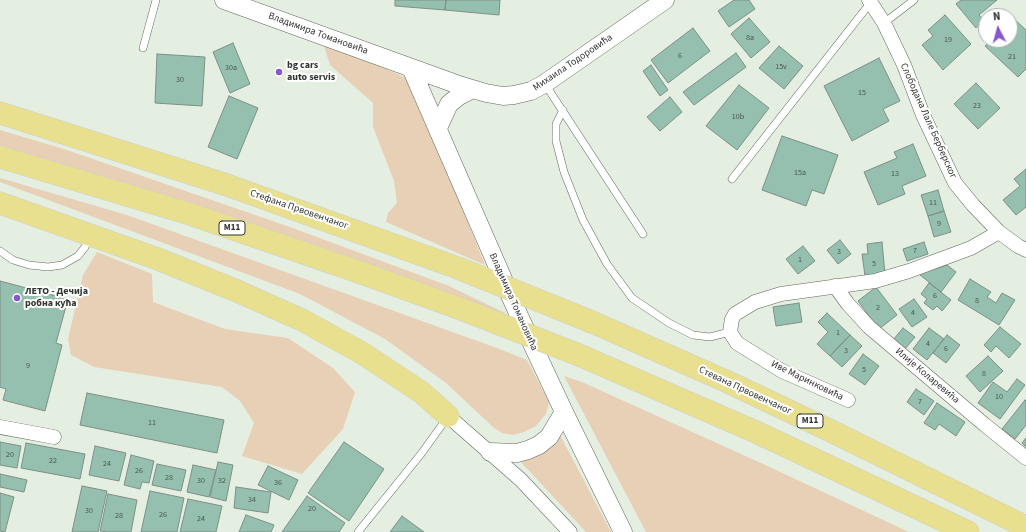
<!DOCTYPE html>
<html>
<head>
<meta charset="utf-8">
<style>
  body { margin:0 }
  #map { position:relative; width:1026px; height:532px; overflow:hidden; background:#e5efe1; font-family:"Source Sans 3",sans-serif }
  canvas { display:block }
  .north { position:absolute; left:978px; top:8px; width:40px; height:40px; box-sizing:border-box; background:#fff; border:1px solid #adaeac; border-radius:50%; rotate:354deg; font-size:11px; font-weight:700; line-height:16px; text-align:center; color:#313530 }
  .north::after { content:''; display:block; margin:auto; width:14px; height:18px; background:#8857d0; clip-path:polygon(50% 0,100% 100%,50% 72%,0 100%) }
</style>
</head>
<body>
<div id="map">
<canvas width="1026" height="532"></canvas>
<div class="north">N</div>
</div>
<script>
const context = document.querySelector('canvas').getContext('2d');
context.lineJoin = 'round';
function fillPath(path, color) { context.fillStyle = color; context.fill(path, 'evenodd'); }
const poly = rows => new Path2D(rows.map(r => 'M' + r).join(''));
function stroke(path, color, width, dash) { context.strokeStyle = color; context.lineWidth = width; context.lineCap = dash ? 'butt' : 'round'; context.setLineDash(dash || []); context.stroke(path); }
function write(font, color, halo, rows, align = 'center') {
  context.font = font + ' "Source Sans 3",sans-serif'; context.lineWidth = 4; context.setLineDash([]); context.textBaseline = 'middle'; context.strokeStyle = halo; context.fillStyle = color; for (const [text, x, y, turn = 0] of rows) {
    context.save(); context.translate(x, y); context.rotate((+turn || 0) * Math.PI / 180); context.textAlign = isNaN(turn) ? turn : align; if (halo) context.strokeText(text, 0, 0); context.fillText(text, 0, 0); context.restore();
  }
}
const green = poly([
  [324,46,360,57,410,80,485,265,386,222,388,213,397,203,394,181,373,127,373,103,330,65],
  [0,130,64,149,290,227,449,286,505,313,504,318,0,148],
  [0,178,127,215,497,348,527,360,549,402,546,414,536,426,524,432,513,435,502,433,494,428,446,383,385,339,300,294,0,182],
  [97,252,152,274,153,302,225,329,288,338,333,368,355,392,343,429,302,474,242,456,254,423,240,401,222,387,94,367,71,355,68,339,83,275],
  [564,376,582,382,761,463,909,532,646,532],
  [560,435,611,532,586,532,519,460]
]);
const building = poly([
  [395,0,446,0,445,10,395,6,395,0],
  [446,0,500,0,499,15,445,10,446,0],
  [734,0,749,0,755,9,729,27,718,11,734,0],
  [961,0,997,0,979,15,984,21,976,28,956,4,961,0],
  [945,15,971,44,943,70,922,45,933,36,928,30,945,15],
  [749,18,770,42,751,58,731,34,749,18],
  [1013,18,1026,30,1026,69,1018,77,985,46,991,40,1010,40,1010,21,1013,18],
  [693,28,710,51,668,83,651,60,693,28],
  [233,43,250,84,230,93,213,52,233,43],
  [779,46,803,66,784,89,759,68,779,46],
  [736,53,746,67,694,105,683,92,736,53],
  [157,54,205,57,202,106,155,103,157,54],
  [879,58,900,101,883,109,889,121,852,141,824,86,879,58],
  [651,65,668,90,660,96,643,71,651,65],
  [976,83,1000,108,978,129,954,104,976,83],
  [739,85,769,108,737,150,706,126,739,85],
  [229,96,258,108,237,159,208,147,229,96],
  [670,97,682,112,660,131,647,117,670,97],
  [782,136,838,155,824,194,812,190,806,206,762,190,782,136],
  [913,144,926,176,902,186,905,194,878,205,864,172,897,158,894,152,913,144],
  [1026,169,1026,207,1016,215,1003,200,1020,186,1014,179,1026,169],
  [938,190,944,211,928,216,921,195,938,190],
  [944,211,951,232,934,237,928,216,944,211],
  [840,240,851,254,838,264,827,250,840,240],
  [882,242,885,274,865,276,862,254,868,254,867,244,882,242],
  [924,242,928,254,907,261,903,249,924,242],
  [803,246,815,261,798,274,786,259,803,246],
  [947,265,956,272,941,292,919,274,947,265],
  [970,279,991,292,987,297,996,303,1002,293,1015,300,999,325,958,300,970,279],
  [0,281,68,299,56,343,62,345,45,411,3,400,6,389,0,387,0,281],
  [929,283,951,300,942,311,937,306,933,310,924,303,927,299,921,294,929,283],
  [876,287,897,315,879,329,858,301,876,287],
  [914,299,927,317,912,327,899,309,914,299],
  [799,303,802,322,776,326,773,307,799,303],
  [827,313,850,335,830,356,817,344,828,332,818,322,827,313],
  [1000,327,1021,344,1009,358,996,346,991,352,984,345,1000,327],
  [903,328,915,337,905,349,893,340,903,328],
  [929,328,944,339,927,360,913,349,929,328],
  [850,335,862,346,842,367,830,356,850,335],
  [947,335,960,345,946,363,933,353,947,335],
  [863,354,879,366,865,385,849,374,863,354],
  [988,356,1003,371,980,392,966,376,988,356],
  [1017,379,1025,385,1000,419,978,403,993,382,1007,392,1017,379],
  [916,389,934,401,924,415,907,402,916,389],
  [87,393,224,420,217,453,80,425,87,393],
  [1025,400,1026,401,1026,425,1015,439,1002,429,1025,400],
  [937,403,965,422,956,436,939,424,935,430,924,423,937,403],
  [1026,438,1026,447,1022,443,1026,438],
  [0,442,21,446,17,468,0,465,0,442],
  [344,442,384,469,349,521,308,493,344,442],
  [26,443,85,454,80,479,21,468,26,443],
  [95,446,126,453,119,481,89,475,95,446],
  [131,455,154,461,149,483,142,482,140,489,124,485,131,455],
  [218,462,233,465,226,501,210,497,218,462],
  [157,464,186,470,181,491,152,485,157,464],
  [193,465,216,470,209,497,187,492,193,465],
  [268,466,298,480,289,500,258,485,268,466],
  [0,474,27,480,24,492,0,487,0,474],
  [82,486,107,491,98,532,72,532,82,486],
  [236,487,271,492,268,513,234,508,236,487],
  [150,491,184,498,177,532,141,532,150,491],
  [0,493,14,497,5,532,0,531,0,493],
  [108,494,137,500,131,532,108,532,100,531,108,494],
  [307,496,345,523,339,532,282,532,307,496],
  [188,499,222,506,216,532,180,532,188,499],
  [246,515,274,525,271,532,239,532,246,515],
  [402,516,424,532,390,532,402,516]
]);
const service = poly([
  [884,23,914,0],
  [143,48,156,0],
  [545,84,643,234],
  [563,110,556,124,556,141,564,172,583,220,607,264,632,298,669,323,693,335,710,337,730,332],
  [732,179,871,2],
  [0,251,13,260,29,265,48,267,62,265,78,256,85,247,89,237],
  [358,532,421,454,447,418]
]);
const minor = poly([
  [869,0,884,23,904,65,923,115,955,183,973,205,999,232,1018,246,1026,250],
  [835,286,848,304,869,327,985,425,1026,458],
  [848,400,782,371,737,343,730,332,732,319,735,314,755,302,781,294,875,281,909,271,971,248,999,232],
  [448,416,521,480,570,532],
  [0,427,54,437]
]);
const tertiary = poly([
  [224,0,456,84,486,93,503,96,514,95,531,91,544,84,665,0],
  [411,68,520,318,564,412,623,532],
  [438,128,449,104,459,96,473,89],
  [490,452,517,453,528,450,539,445,549,437,564,412]
]);
const trunk = poly([
  [0,113,227,185,458,268],
  [0,157,190,214,359,272,461,309],
  [0,203,158,259,237,291,302,320,362,353,421,392,448,416],
  [592,322,728,382,831,431,1026,527],
  [579,355,756,432,968,532]
]);
const trunkBridge = poly([
  [458,268,592,322],
  [461,309,579,355]
]);
const markers = [
  [279,72,4,"#8857d0"],
  [17,298,4,"#8857d0"]
];
const numberNames = [
  ["8a",750,38],
  ["19",948,40],
  ["6",680,56],
  ["21",1012,57],
  ["15v",781,67],
  ["30a",231,68],
  ["30",180,80],
  ["15",862,93],
  ["23",977,106],
  ["10b",738,117],
  ["15a",800,173],
  ["13",895,174],
  ["11",933,203],
  ["9",939,224],
  ["7",915,251],
  ["3",839,252],
  ["1",800,260],
  ["5",874,264],
  ["6",935,296],
  ["8",977,301],
  ["2",878,308],
  ["4",913,313],
  ["1",838,333],
  ["4",928,344],
  ["6",946,349],
  ["3",846,351],
  ["9",28,366],
  ["5",864,370],
  ["8",984,374],
  ["10",999,397],
  ["7",920,402],
  ["11",152,423],
  ["20",10,455],
  ["22",53,461],
  ["24",107,464],
  ["26",139,471],
  ["28",169,478],
  ["30",201,481],
  ["32",222,481],
  ["36",278,483],
  ["34",252,500],
  ["20",312,509],
  ["30",89,511],
  ["26",163,515],
  ["28",119,516],
  ["24",201,519]
];
const shields = [
  [232,228,26],
  [810,421,26]
];
const shieldNames = [
  ["M11",232,228],
  ["M11",810,421]
];
const streetNames = [
  ["Владимира Томановића",318,34,20],
  ["Михаила Тодоровића",573,63,-34],
  ["Слободана Лале Берберског",928,121,66],
  ["Стефана Првовенчаног",299,210,19],
  ["Владимира Томановића",513,302,66],
  ["Илије Коларевића",927,376,40],
  ["Иве Маринковића",807,381,26],
  ["Стевана Првовенчаног",745,391,25]
];
const poiNames = [
  ["bg cars",287,66],
  ["auto servis",287,78],
  ["ЛЕТО - Дечија",25,292],
  ["робна кућа",25,304]
];
fillPath(green, '#e7d0b6');
fillPath(building, '#95bfaf');
stroke(building, '#7e8f88', 1);
stroke(service, '#5f685c', 8);
stroke(minor, '#5f685c', 15);
stroke(tertiary, '#5f685c', 19);
stroke(trunk, '#cecfcd', 23);
stroke(service, '#fff', 7);
stroke(minor, '#fff', 14);
stroke(tertiary, '#fff', 18);
stroke(trunk, '#e8e08f', 22);
stroke(trunkBridge, '#cecfcd', 23, []);
stroke(trunkBridge, '#e8e08f', 22);
for (const [x, y, r, color] of markers) { const dot = new Path2D(); dot.arc(x, y, r, 0, 2 * Math.PI); context.fillStyle = color; context.fill(dot); stroke(dot, '#fff', 1.5); }
write('8px', '#4a5850', null, numberNames);
for (const [x, y, w] of shields) { const box = new Path2D(); box.roundRect(x - w / 2, y - 7, w, 14, 3); context.fillStyle = '#fff'; context.fill(box); stroke(box, '#313530', 1); }
write('bold 9px', '#313530', null, shieldNames);
write('10px', '#313530', '#fff', streetNames);
write('bold 10px', '#313530', '#fff', poiNames, 'left');
</script>
</body>
</html>
